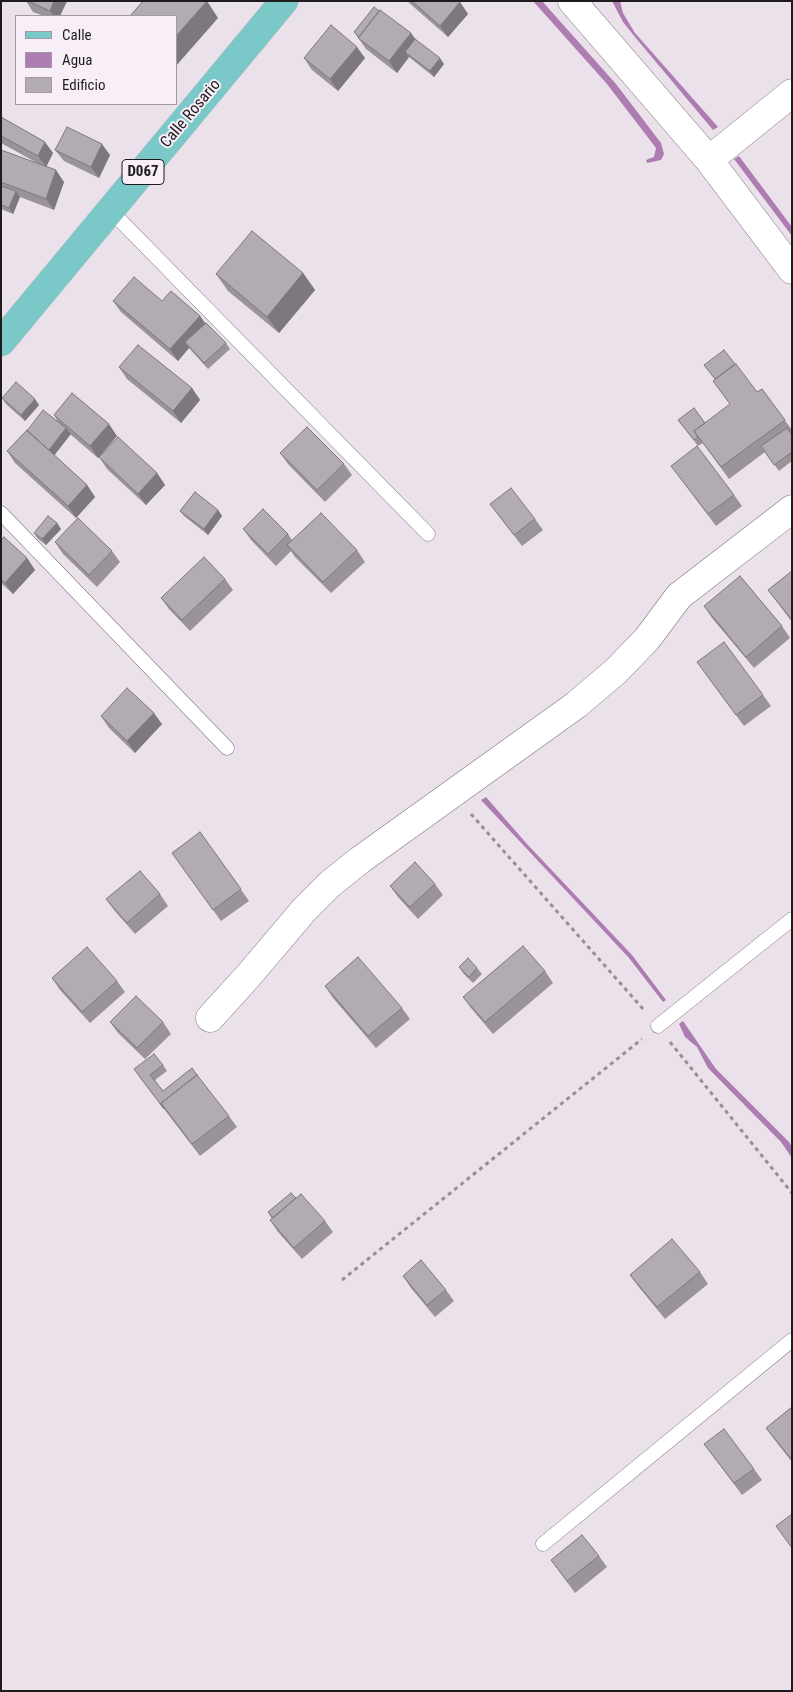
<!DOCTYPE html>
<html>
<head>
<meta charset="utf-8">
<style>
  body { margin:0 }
  #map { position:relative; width:793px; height:1692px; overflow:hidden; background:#eae1ea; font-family:"Roboto Condensed",sans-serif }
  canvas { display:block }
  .frame { position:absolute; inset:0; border:2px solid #1f1c1f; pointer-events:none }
  .legend { position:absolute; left:15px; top:15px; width:162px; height:90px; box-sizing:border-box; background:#f7eef8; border:1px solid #a19aa1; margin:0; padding:6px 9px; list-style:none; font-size:15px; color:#1f1c1f }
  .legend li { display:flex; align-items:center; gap:10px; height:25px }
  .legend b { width:25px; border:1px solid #a19aa1 }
</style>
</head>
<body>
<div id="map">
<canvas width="793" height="1692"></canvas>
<div class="frame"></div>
<ul class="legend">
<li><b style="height:6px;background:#7ac8c7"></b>Calle</li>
<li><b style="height:14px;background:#ad7db1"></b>Agua</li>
<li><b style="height:14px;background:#b3abb3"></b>Edificio</li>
</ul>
</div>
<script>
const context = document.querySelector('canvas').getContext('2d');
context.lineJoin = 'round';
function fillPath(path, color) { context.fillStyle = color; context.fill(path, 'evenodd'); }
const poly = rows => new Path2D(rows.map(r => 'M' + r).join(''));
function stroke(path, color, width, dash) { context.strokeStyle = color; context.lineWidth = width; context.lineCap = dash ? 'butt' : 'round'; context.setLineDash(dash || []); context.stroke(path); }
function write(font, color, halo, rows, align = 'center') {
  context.font = font + ' "Roboto Condensed",sans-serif'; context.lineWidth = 4; context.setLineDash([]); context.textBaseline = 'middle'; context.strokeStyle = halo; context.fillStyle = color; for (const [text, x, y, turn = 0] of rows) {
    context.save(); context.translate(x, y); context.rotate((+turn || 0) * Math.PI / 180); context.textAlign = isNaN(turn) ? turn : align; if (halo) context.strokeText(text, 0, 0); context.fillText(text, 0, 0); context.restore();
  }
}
const water = poly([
  [533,1,542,1,616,84,661,143,664,154,661,160,647,163,646,160,654,157,656,148,607,84],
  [612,1,620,1,623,13,635,33,718,127,713,130,635,37,623,22],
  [739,156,792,227,792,236,734,159],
  [486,797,527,844,632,955,666,1000,663,1002,629,958,481,800],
  [683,1021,716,1069,789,1142,792,1147,792,1158,781,1142,708,1068,697,1047,685,1037,679,1024]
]);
const path = poly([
  [471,814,644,1010],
  [670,1042,792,1193],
  [342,1280,642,1039]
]);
const lane = poly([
  [111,211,428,534],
  [1,513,227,748],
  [658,1026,792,919],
  [543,1544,792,1340]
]);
const street = poly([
  [572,1,709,160,792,270],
  [709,160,792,93],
  [210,1018,249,975,304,910,330,884,360,860,576,705,616,671,647,639,679,596,792,509]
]);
const primary = poly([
  [1,342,284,1]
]);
const wall = poly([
  [26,1,67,1,60,16,44,16,33,12],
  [407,1,459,1,468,14,448,37],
  [354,32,415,39,444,64,434,77,409,57,397,73,366,49],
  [304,58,365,58,338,91,312,70],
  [1,117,53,153,46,167,64,182,54,210,20,197,13,214,1,209,1,150,41,165,1,143],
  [55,150,110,155,99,178,64,161],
  [303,273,315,290,279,333,228,291,216,274],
  [113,301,162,301,200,316,205,324,226,343,230,349,208,369,189,348,178,361,121,312],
  [119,367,192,388,200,400,181,423,127,379],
  [762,389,792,430,792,432,790,433,792,435,792,461,779,471,765,452,729,479,703,443,698,446,678,420,705,423,757,392],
  [2,398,39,405,25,421,6,404],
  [54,415,117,436,98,458,70,434,54,455,87,485,95,497,76,518,15,463,7,451,58,422],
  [280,453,344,464,352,475,325,502,288,464],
  [99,457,157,473,165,485,146,505,107,469],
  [671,466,734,495,742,506,716,526],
  [490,504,535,519,543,530,522,546],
  [218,510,222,516,208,535,184,516,180,511],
  [57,523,61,529,46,545,38,539,34,533],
  [243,529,288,534,292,540,357,550,365,562,331,593,295,557,291,551,276,566,251,540],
  [1,540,27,558,35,570,13,594,1,583],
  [55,542,112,551,120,562,97,587,63,554],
  [792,571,792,622,768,590],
  [225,579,233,590,190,631,169,609,161,598],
  [704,606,782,626,790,638,754,668,712,618],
  [705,673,763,695,771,706,744,726],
  [101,716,162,724,135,753,109,728],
  [200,832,249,901,221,921,172,853],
  [435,884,443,895,418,919,398,897,390,886],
  [160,894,168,906,135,934,114,910,106,899],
  [459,967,477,968,482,974,473,983,463,973],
  [545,971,553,983,493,1034,471,1008,463,997],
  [52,978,117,981,125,992,90,1023,60,990],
  [325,986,402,1008,410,1019,376,1048,333,998],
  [110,1022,163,1022,171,1034,145,1059,118,1033],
  [163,1065,167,1071,155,1080,163,1091,229,1116,237,1127,200,1156,138,1075],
  [296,1198,325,1221,333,1232,302,1259,278,1232,270,1220,272,1219,268,1212],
  [700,1272,708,1284,665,1319,638,1286,630,1275],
  [403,1276,446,1290,454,1301,435,1317,411,1288],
  [792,1407,792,1462,774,1439,766,1428],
  [704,1444,754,1469,762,1480,742,1495],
  [599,1556,607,1567,575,1593,551,1560]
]);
const shadedWall = poly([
  [54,1,67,1,60,16,53,16,50,11],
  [207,1,218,18,176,66,176,36],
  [460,2,468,14,448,37,440,26],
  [411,33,419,44,405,52,409,57,397,73,389,61],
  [357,47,365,58,338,91,330,79],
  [440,58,444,64,434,77,430,71],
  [45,142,53,153,46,167,38,156],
  [102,144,110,155,99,178,91,167],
  [56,170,64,182,54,210,46,199],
  [16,191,20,197,13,214,9,208],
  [303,273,315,290,279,333,267,317],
  [200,316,208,327,185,342,189,348,178,361,170,349],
  [192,388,200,400,181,423,173,411],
  [35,399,39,405,25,421,21,415],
  [109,424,117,436,98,458,90,446],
  [66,428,71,434,53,457,48,451],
  [157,473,165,485,146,505,138,494],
  [87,485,95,497,76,518,68,506],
  [218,510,222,516,208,535,204,529],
  [57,523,61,529,46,545,42,539],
  [27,558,35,570,13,594,5,583],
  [154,713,162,724,135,753,127,741]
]);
const building = poly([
  [28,1,54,1,50,11,28,1],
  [143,1,207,1,176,36,176,16,130,16,143,1],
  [412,1,459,1,460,2,440,26,412,1],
  [374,7,379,11,359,37,354,32,374,7],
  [380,10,411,33,389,61,358,38,380,10],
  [331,25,357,47,330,79,304,58,331,25],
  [415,39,440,58,430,71,405,52,415,39],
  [1,117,45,142,38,156,1,136,1,117],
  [67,127,102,144,91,167,55,150,67,127],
  [1,150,56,170,46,199,1,182,1,150],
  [1,186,16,191,9,208,1,205,1,186],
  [252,231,303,273,267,317,216,274,252,231],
  [134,277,162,301,171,291,200,316,170,349,113,301,134,277],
  [206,323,226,343,204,363,185,342,206,323],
  [138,345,192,388,173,411,119,367,138,345],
  [724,350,735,364,715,379,704,365,724,350],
  [736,364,757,392,762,389,785,420,721,467,694,431,730,404,713,381,736,364],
  [16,382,35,399,21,415,2,398,16,382],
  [72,393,109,424,90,446,54,415,72,393],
  [694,408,705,423,694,431,698,437,694,440,678,420,694,408],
  [43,410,66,428,49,450,27,431,43,410],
  [307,427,344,464,317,490,280,453,307,427],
  [787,428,792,435,792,452,774,465,761,446,787,428],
  [27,430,87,485,68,506,7,451,27,430],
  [118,437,157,473,138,494,99,457,118,437],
  [697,446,734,495,708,514,671,466,697,446],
  [511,488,535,519,514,535,490,504,511,488],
  [195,492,218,510,204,529,180,511,195,492],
  [263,509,288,534,268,554,243,529,263,509],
  [321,513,357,550,323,582,287,545,321,513],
  [48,516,57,523,42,539,34,533,48,516],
  [78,518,112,551,89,575,55,542,78,518],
  [4,537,27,558,5,583,1,579,1,540,4,537],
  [204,557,225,579,182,620,161,598,204,557],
  [792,571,792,620,768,590,792,571],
  [740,576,782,626,746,657,704,606,740,576],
  [724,642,763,695,736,715,697,662,724,642],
  [127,688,154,713,127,741,101,716,127,688],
  [200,832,241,889,213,910,172,853,200,832],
  [415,862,435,884,410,907,390,886,415,862],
  [140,871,160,894,127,923,106,899,140,871],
  [523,946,545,971,485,1022,463,997,523,946],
  [87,947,117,981,82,1012,52,978,87,947],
  [358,957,402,1008,368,1036,325,986,358,957],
  [468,958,477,968,469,977,459,967,468,958],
  [136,996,163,1022,137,1048,110,1022,136,996],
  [154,1054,163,1065,150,1075,163,1091,192,1068,197,1075,161,1103,164,1109,134,1069,154,1054],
  [197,1075,229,1116,192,1144,161,1103,197,1075],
  [291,1193,296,1198,273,1218,268,1212,291,1193],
  [301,1194,325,1221,294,1248,270,1220,301,1194],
  [672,1239,700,1272,657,1307,630,1275,672,1239],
  [421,1260,446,1290,427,1305,403,1276,421,1260],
  [792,1407,792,1460,766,1428,792,1407],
  [724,1429,754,1469,734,1483,704,1444,724,1429],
  [792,1514,792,1548,776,1526,792,1514],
  [582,1535,599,1556,567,1581,551,1560,582,1535]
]);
const shields = [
  [143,172,42]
];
const shieldNames = [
  ["D067",143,172]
];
const streetNames = [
  ["Calle Rosario",191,114,-50]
];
fillPath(water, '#ad7db1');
stroke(lane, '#7e767e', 15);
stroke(street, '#7e767e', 29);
stroke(primary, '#c5c4c5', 29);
stroke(path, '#968f96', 3, [4, 4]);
stroke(lane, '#fff', 14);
stroke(street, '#fff', 28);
stroke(primary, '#7ac8c7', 28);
fillPath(wall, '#9a939a');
fillPath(shadedWall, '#7d787d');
fillPath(building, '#b3abb3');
stroke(building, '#7d787d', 1);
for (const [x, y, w] of shields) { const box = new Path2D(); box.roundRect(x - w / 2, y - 12.5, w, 25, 4); context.fillStyle = '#f7eef8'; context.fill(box); stroke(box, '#1f1c1f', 1); }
write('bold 15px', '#1f1c1f', null, shieldNames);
write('16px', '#1f1c1f', '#f7eef8', streetNames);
</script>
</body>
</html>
